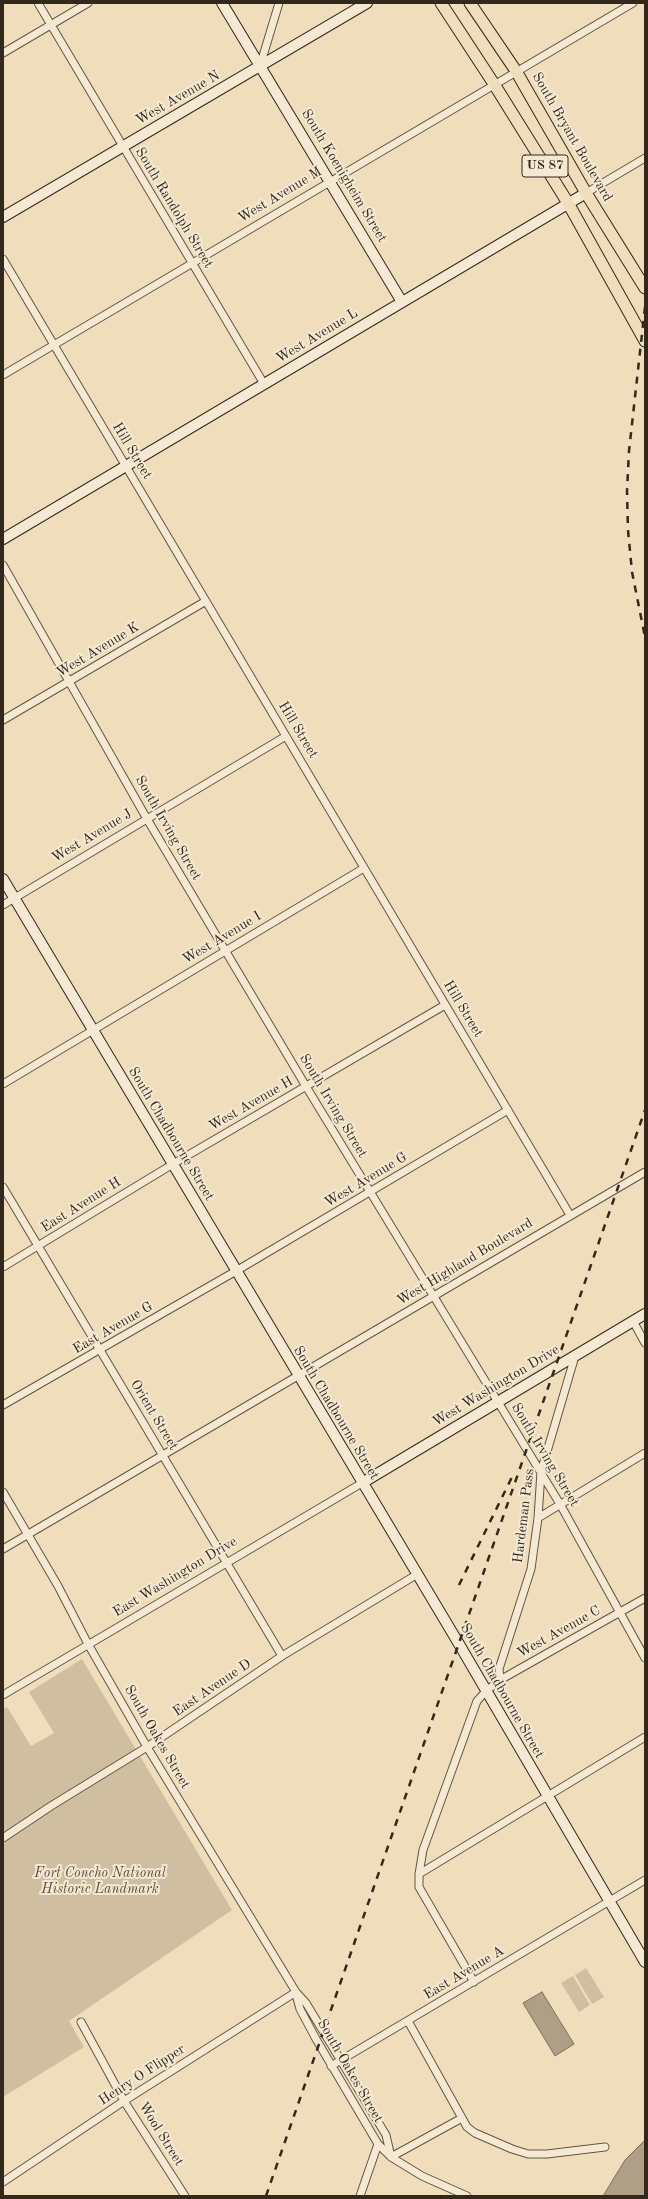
<!DOCTYPE html>
<html>
<head>
<meta charset="utf-8">
<style>
  body { margin:0 }
  #map { position:relative; width:648px; height:2199px; overflow:hidden; background:#f0ddbc; font-family:"Old Standard TT",serif }
  canvas { display:block }
  .frame { position:absolute; inset:0; border:4px solid #32281c; pointer-events:none }
</style>
</head>
<body>
<div id="map">
<canvas width="648" height="2199"></canvas>
<div class="frame"></div>
</div>
<script>
const context = document.querySelector('canvas').getContext('2d');
context.lineJoin = 'round';
function fillPath(path, color) { context.fillStyle = color; context.fill(path, 'evenodd'); }
const poly = rows => new Path2D(rows.map(r => 'M' + r).join(''));
function stroke(path, color, width, dash) { context.strokeStyle = color; context.lineWidth = width; context.lineCap = dash ? 'butt' : 'round'; context.setLineDash(dash || []); context.stroke(path); }
function write(font, color, halo, rows, align = 'center') {
  context.font = font + ' "Old Standard TT",serif'; context.lineWidth = 4; context.setLineDash([]); context.textBaseline = 'middle'; context.strokeStyle = halo; context.fillStyle = color; for (const [text, x, y, turn = 0] of rows) {
    context.save(); context.translate(x, y); context.rotate((+turn || 0) * Math.PI / 180); context.textAlign = isNaN(turn) ? turn : align; if (halo) context.strokeText(text, 0, 0); context.fillText(text, 0, 0); context.restore();
  }
}
const green = poly([
  [82,1659,232,1910,69,2021,84,2047,3,2097,3,1709,7,1707,31,1746,54,1733,29,1692],
  [586,1968,604,1997,592,2004,575,1975],
  [573,1976,590,2005,579,2012,561,1983]
]);
const water = poly([
  [542,1992,574,2044,555,2056,523,2003,542,1992],
  [645,2140,645,2196,603,2196,625,2160,645,2140]
]);
const street = poly([
  [38,3,264,384],
  [3,53,88,3],
  [260,66,279,3],
  [586,193,645,158],
  [3,259,570,1215],
  [3,375,633,3],
  [3,565,147,819,307,1088,560,1504,645,1658],
  [3,720,206,601],
  [3,905,286,736],
  [3,1084,364,868],
  [3,1187,282,1656],
  [3,1267,173,1164,445,1005],
  [633,1321,645,1343],
  [3,1405,236,1271,508,1110],
  [3,1492,58,1586,88,1644,147,1747,296,1992,306,2003,386,2135,391,2157],
  [538,1518,645,1453],
  [3,1549,645,1172],
  [500,1680,499,1669,531,1569,538,1518,541,1472,575,1356],
  [3,1695,362,1483],
  [3,1838,51,1806,147,1747,282,1656,416,1575],
  [419,1874,645,1737],
  [474,1982,419,1887,419,1874,423,1850,477,1701,486,1691,500,1680,645,1598],
  [296,1994,300,2009,316,2039,378,2144,391,2157,422,2176,467,2196],
  [408,2021,467,2127,475,2133,512,2149,528,2154,547,2154,605,2147],
  [81,2022,124,2101,185,2196],
  [331,2066,645,1880],
  [391,2157,462,2118],
  [3,2182,124,2101,296,1992],
  [360,2196,378,2144]
]);
const secondary = poly([
  [222,3,402,302],
  [3,217,367,3],
  [3,539,586,193],
  [3,879,459,1644,645,1962],
  [362,1483,645,1314]
]);
const primary = poly([
  [441,3,494,84,568,203,645,341],
  [470,3,516,71,586,193,645,288]
]);
const rail = poly([
  [645,307,629,451,627,491,628,530,632,572,645,637],
  [459,1585,512,1477],
  [266,2196,645,1110]
]);
const shields = [
  [545,166,46]
];
const shieldNames = [
  ["US 87",545,166]
];
const streetNames = [
  ["West Avenue N",178,98,-30],
  ["South Bryant Boulevard",572,137,60],
  ["South Koenigheim Street",344,176,59],
  ["West Avenue M",280,195,-31],
  ["South Randolph Street",174,208,59],
  ["West Avenue L",317,336,-31],
  ["Hill Street",132,451,59],
  ["West Avenue K",98,650,-31],
  ["Hill Street",298,730,59],
  ["South Irving Street",168,828,60],
  ["West Avenue J",92,836,-31],
  ["West Avenue I",222,938,-31],
  ["Hill Street",463,1009,59],
  ["West Avenue H",251,1104,-30],
  ["South Irving Street",333,1106,59],
  ["South Chadbourne Street",171,1134,59],
  ["West Avenue G",366,1180,-31],
  ["East Avenue H",81,1205,-32],
  ["West Highland Boulevard",465,1262,-31],
  ["East Avenue G",113,1328,-30],
  ["West Washington Drive",496,1386,-31],
  ["South Chadbourne Street",336,1413,59],
  ["Orient Street",154,1415,59],
  ["South Irving Street",545,1455,59],
  ["Hardeman Pass",524,1516,-83],
  ["East Washington Drive",175,1577,-31],
  ["West Avenue C",559,1632,-29],
  ["East Avenue D",212,1688,-34],
  ["South Chadbourne Street",502,1691,60],
  ["South Oakes Street",157,1737,60],
  ["East Avenue A",464,1973,-31],
  ["South Oakes Street",350,2071,60],
  ["Henry O Flipper",142,2075,-33],
  ["Wool Street",161,2134,58]
];
const parkNames = [
  ["Fort Concho National",100,1873],
  ["Historic Landmark",100,1889]
];
fillPath(green, '#d0bea1');
fillPath(water, '#af9f86');
stroke(water, '#7d6f5c', 1);
stroke(street, '#625544', 9);
stroke(secondary, '#32281c', 12);
stroke(primary, '#32281c', 13);
stroke(street, '#f5e9d3', 7);
stroke(secondary, '#f5e9d3', 10);
stroke(primary, '#f0ddbc', 11);
stroke(rail, '#32281c', 2.5, [7, 7]);
for (const [x, y, w] of shields) { const box = new Path2D(); box.roundRect(x - w / 2, y - 11, w, 22, 3); context.fillStyle = '#f5e9d3'; context.fill(box); stroke(box, '#32281c', 1); }
write('bold 13px', '#32281c', null, shieldNames);
write('14px', '#32281c', '#f5e9d3', streetNames);
write('italic 14px', '#5a4e3d', '#f5e9d3', parkNames);
</script>
</body>
</html>
